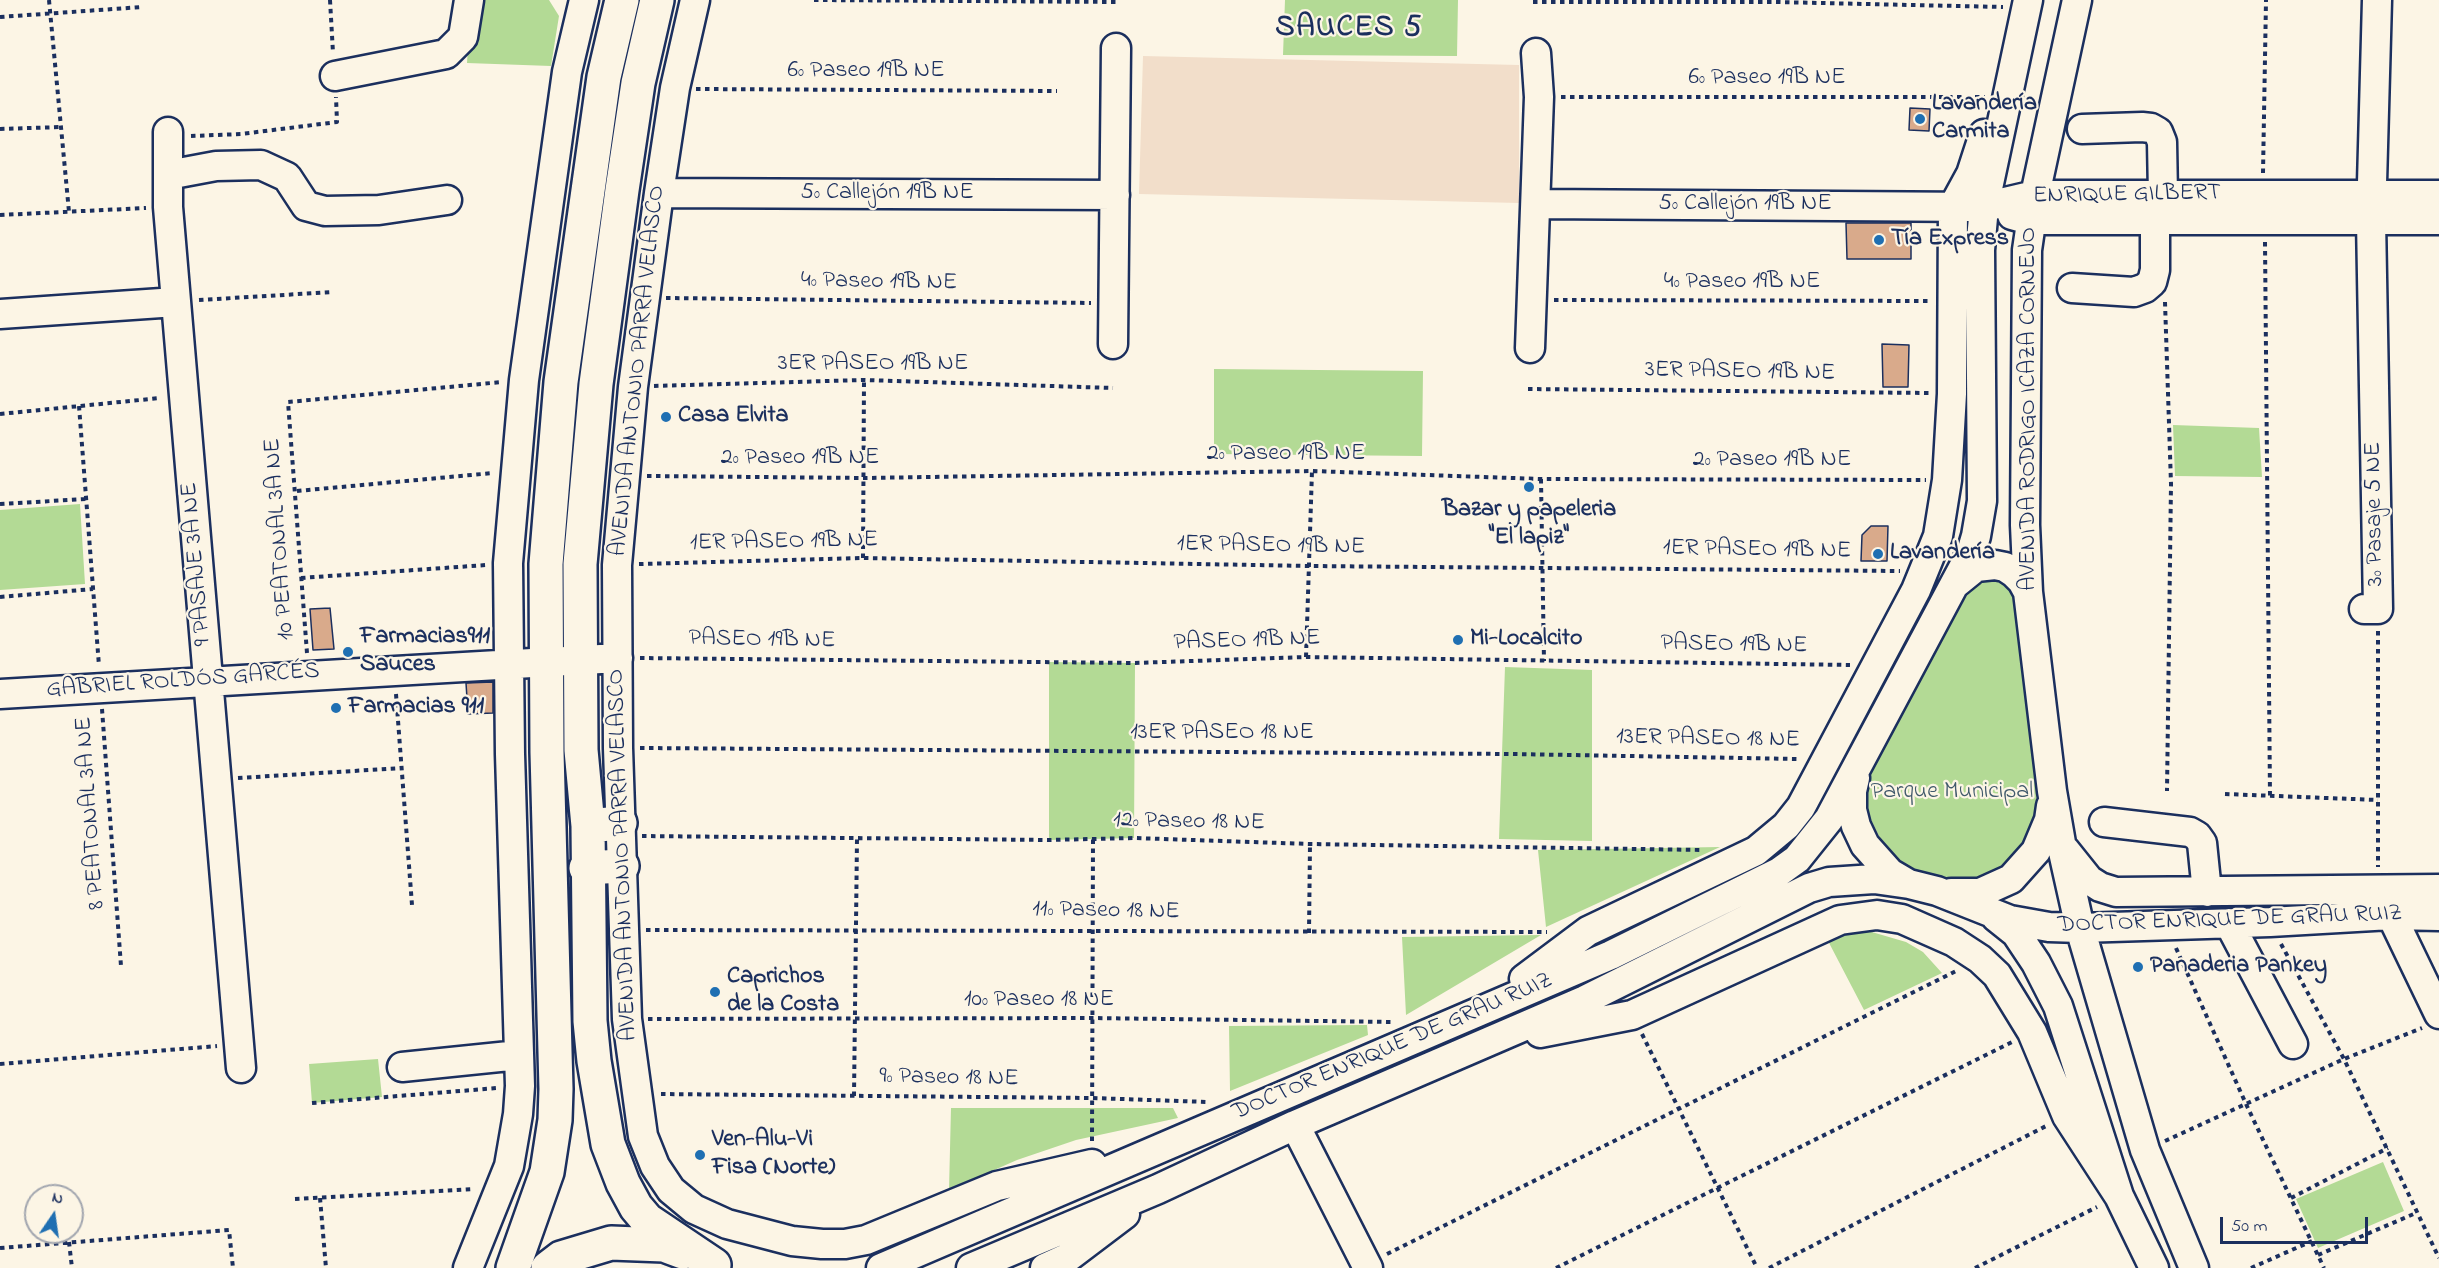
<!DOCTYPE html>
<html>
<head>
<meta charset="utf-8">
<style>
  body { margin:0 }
  #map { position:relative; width:2439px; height:1268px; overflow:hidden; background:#fcf5e5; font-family:"Indie Flower",sans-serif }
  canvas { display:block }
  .north { position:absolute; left:24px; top:1184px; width:60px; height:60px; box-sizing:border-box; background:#fcf5e5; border:2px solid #a2a6af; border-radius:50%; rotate:13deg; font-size:16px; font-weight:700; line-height:24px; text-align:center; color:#1b2f5e }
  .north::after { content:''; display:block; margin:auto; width:21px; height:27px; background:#1f6fb2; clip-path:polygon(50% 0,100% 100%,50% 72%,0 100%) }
  .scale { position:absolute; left:2220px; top:1217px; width:148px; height:27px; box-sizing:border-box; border:3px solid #1b2f5e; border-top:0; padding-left:8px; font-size:18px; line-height:21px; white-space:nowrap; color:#1b2f5e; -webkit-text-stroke:4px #fcf5e5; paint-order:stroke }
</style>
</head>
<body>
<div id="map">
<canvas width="2439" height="1268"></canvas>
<div class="north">N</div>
<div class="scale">50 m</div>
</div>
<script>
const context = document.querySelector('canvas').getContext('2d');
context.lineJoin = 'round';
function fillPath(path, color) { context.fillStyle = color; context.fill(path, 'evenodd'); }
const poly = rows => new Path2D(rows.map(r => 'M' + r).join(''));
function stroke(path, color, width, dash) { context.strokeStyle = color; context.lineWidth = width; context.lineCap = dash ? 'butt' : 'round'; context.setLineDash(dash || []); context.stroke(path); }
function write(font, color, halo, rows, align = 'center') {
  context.font = font + ' "Indie Flower",sans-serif'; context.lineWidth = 4.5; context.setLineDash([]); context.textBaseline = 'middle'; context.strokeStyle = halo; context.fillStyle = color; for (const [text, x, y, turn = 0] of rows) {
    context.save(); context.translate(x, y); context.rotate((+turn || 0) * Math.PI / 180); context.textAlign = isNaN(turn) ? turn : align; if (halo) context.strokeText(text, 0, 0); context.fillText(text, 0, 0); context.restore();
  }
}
const built = poly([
  [1143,56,1519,65,1519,203,1139,194]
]);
const green = poly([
  [471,0,549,0,559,16,551,66,467,63],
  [1285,0,1458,0,1457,56,1283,55],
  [1214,369,1423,371,1422,456,1214,454],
  [2173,425,2259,428,2262,477,2175,476],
  [80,504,85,584,0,590,0,510],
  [1981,580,2000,580,2010,587,2014,599,2038,804,2034,822,2026,837,2009,863,1998,873,1968,883,1914,878,1884,846,1868,814,1864,801,1869,773,1889,729,1973,585],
  [1049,662,1135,663,1134,838,1049,840],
  [1505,667,1592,670,1592,841,1499,839],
  [1720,847,1546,927,1538,850],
  [1865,930,1906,942,1923,952,1942,973,1864,1010,1827,939,1851,931],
  [1541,935,1406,1015,1402,937],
  [1367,1025,1368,1035,1230,1091,1229,1026],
  [378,1059,382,1097,312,1103,309,1064],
  [951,1108,1173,1108,1178,1118,1076,1140,1017,1160,949,1190],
  [2383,1162,2404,1211,2318,1248,2296,1199]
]);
const building = poly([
  [1910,108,1930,109,1929,131,1909,130,1910,108],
  [1846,223,1911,223,1911,259,1847,259,1846,223],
  [1882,344,1909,345,1908,387,1883,387,1882,344],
  [1871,526,1888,526,1887,561,1861,561,1862,535,1871,526],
  [330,608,334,649,313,650,310,609,330,608],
  [493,682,493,713,468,714,466,683,493,682]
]);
const path = poly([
  [49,0,69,212],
  [330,0,333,53],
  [814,0,1118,2],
  [1533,2,1775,2,2003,7],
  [0,17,142,7],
  [696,89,1057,91],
  [1561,97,1985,97],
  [0,129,61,127],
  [191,136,241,134,337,122,336,97],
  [2263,173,2266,0],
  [0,215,146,208],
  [2265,242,2270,796],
  [666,298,1091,303],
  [199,300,333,292],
  [1554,300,1930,301],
  [2165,302,2171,484,2167,791],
  [654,386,864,380,1113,388],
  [1528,389,1930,393],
  [79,406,99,666],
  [0,414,160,398],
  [647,476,865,478,1312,471,1541,479,1926,480],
  [1541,479,1544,661],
  [297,491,493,473],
  [0,504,86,499],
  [863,558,864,380],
  [639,564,863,558,1310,566,1900,571],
  [301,578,486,565],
  [0,597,93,589],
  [2378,631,2378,867],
  [307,653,288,402,502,382],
  [1306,657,1312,471],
  [640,658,1135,663,1306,657,1850,665],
  [396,694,412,905],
  [102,709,121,966],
  [640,748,1513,754,1799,759],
  [238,778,402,768],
  [2225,794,2378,800],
  [642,836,1049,840,1134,838,1310,844,1703,850],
  [646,930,1547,932],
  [1309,933,1310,844],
  [2281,944,2344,1059,2439,1258],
  [2176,948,2246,1104,2324,1268],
  [648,1019,1091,1018,1394,1022],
  [1642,1034,1757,1268],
  [0,1064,217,1046],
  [661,1094,1092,1098,1208,1102],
  [854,1096,857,839],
  [312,1103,497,1088],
  [1092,1141,1093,839],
  [2165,1141,2344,1059,2422,1028],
  [320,1198,326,1268],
  [2291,1198,2388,1148],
  [295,1199,474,1189],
  [69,1242,72,1268],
  [0,1248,229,1230,233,1268],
  [1387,1254,1958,970],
  [2318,1255,2416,1213],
  [1556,1268,2012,1042],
  [1769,1268,2046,1126],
  [1975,1268,2097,1207],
  [2251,1268,2312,1241]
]);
const minor = poly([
  [695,0,675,88,659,193,633,387,617,565,618,748,627,1019,643,1136,655,1166,671,1190,694,1209,727,1224,792,1241,822,1244,845,1244,866,1240,997,1186,1092,1164],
  [2077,0,2035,195,2027,250,2025,525,2028,592,2052,791,2061,843,2080,928,2145,1150,2194,1268],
  [335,76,446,54,463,37,469,0],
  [2082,129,2142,127,2151,128,2158,132,2162,142,2163,195],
  [168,132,168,207,241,1068],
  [168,175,216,166,261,165,287,177,306,206,325,211,379,210,447,200],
  [659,193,1115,195],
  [1537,204,1984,207,2035,195,2439,195],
  [2012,215,2030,220,2439,220],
  [2072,288,2134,292,2145,288,2152,282,2155,270,2155,220],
  [0,314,176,302],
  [1113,344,1116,48],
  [1530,348,1539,97,1536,53],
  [1955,584,1976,567,1995,565,2005,567,2014,573,2022,581,2028,592],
  [2364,609,2378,609,2371,220,2377,0],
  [0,694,618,658],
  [1855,778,1852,791,1852,810,1856,826,1865,845,1890,873,1907,883],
  [2104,822,2190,832,2197,836,2202,843,2207,892],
  [2065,850,2089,880,2100,887,2116,892,2439,889],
  [1951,893,1980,893,2011,879,2036,851,2049,820,2051,806],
  [2384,900,2439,1014],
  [1996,917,2016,933,2036,963,2058,1006,2119,1196,2154,1268],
  [2229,923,2293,1044],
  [1524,979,1588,931,1756,851,1786,826,1801,807,1916,590,1938,536,1947,480,1952,394,1953,207,1971,174,1984,134],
  [1540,1033,1632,1015,1840,920,1877,915,1902,919,1954,942,1980,959,1997,975,2032,1032,2067,1116,2119,1196],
  [402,1067,519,1055],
  [1295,1125,1368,1268],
  [468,1268,509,1166,518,1114,520,1086,510,754,508,563,524,380,567,72,584,0],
  [881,1268,1611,955,1779,872,1797,859,1829,819,1971,553,1976,536,1982,501,1980,250,1984,207,2028,0],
  [971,1268,1158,1189,1295,1125,1585,1000,1809,888,1829,882,1874,879,1909,884,1937,891,2010,920,2049,927,2080,928,2270,922,2391,915,2439,916],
  [1045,1268,1067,1258,1125,1214]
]);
const major = poly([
  [657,0,638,83,622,190,596,384,580,564,581,750,588,826,590,1021,594,1061,608,1144,623,1183,636,1207,647,1220,714,1265],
  [588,826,620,823],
  [586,868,622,866],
  [513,1268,547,1172,555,1120,556,1089,547,752,546,564,561,382,604,77,622,0],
  [548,1268,561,1258,611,1243,664,1245,683,1252]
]);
const markers = [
  [1920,119,6,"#1f6fb2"],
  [1879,240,6,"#1f6fb2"],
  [666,417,6,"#1f6fb2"],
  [1529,487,6,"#1f6fb2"],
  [1878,554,6,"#1f6fb2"],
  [1458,640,6,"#1f6fb2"],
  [348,652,6,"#1f6fb2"],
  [336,708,6,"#1f6fb2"],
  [2138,967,6,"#1f6fb2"],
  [715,992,6,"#1f6fb2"],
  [700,1155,6,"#1f6fb2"]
];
const streetNames = [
  ["6º Paseo 19B NE",866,72],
  ["6º Paseo 19B NE",1767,79],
  ["5º Callejón 19B NE",887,194],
  ["ENRIQUE GILBERT",2127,196,-1],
  ["5º Callejón 19B NE",1745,205],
  ["4º Paseo 19B NE",879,283,1],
  ["4º Paseo 19B NE",1742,283],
  ["3ER PASEO 19B NE",873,365],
  ["AVENIDA ANTONIO PARRA VELASCO",639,371,-84],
  ["3ER PASEO 19B NE",1740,373,1],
  ["AVENIDA RODRIGO ICAZA CORNEJO",2030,409,-90],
  ["2º Paseo 19B NE",1286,455],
  ["2º Paseo 19B NE",800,459],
  ["2º Paseo 19B NE",1772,461],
  ["3º Pasaje 5 NE",2376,514,-91],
  ["10 PEATONAL 3A NE",281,539,-94],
  ["1ER PASEO 19B NE",784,543,-1],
  ["1ER PASEO 19B NE",1271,547,1],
  ["1ER PASEO 19B NE",1757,551,1],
  ["9 PASAJE 3A NE",198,564,-95],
  ["PASEO 19B NE",762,641,1],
  ["PASEO 19B NE",1247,642,-2],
  ["PASEO 19B NE",1734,646,1],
  ["GABRIEL ROLDÓS GARCÉS",183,682,-4],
  ["13ER PASEO 18 NE",1222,734],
  ["13ER PASEO 18 NE",1708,740,1],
  ["8 PEATONAL 3A NE",92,813,-94],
  ["12º Paseo 18 NE",1189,823,1],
  ["AVENIDA ANTONIO PARRA VELASCO",624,855,-92],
  ["11º Paseo 18 NE",1106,912,1],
  ["DOCTOR ENRIQUE DE GRAU RUIZ",2230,921,-2],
  ["10º Paseo 18 NE",1039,1001],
  ["DOCTOR ENRIQUE DE GRAU RUIZ",1393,1048,-23],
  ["9º Paseo 18 NE",949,1079,1]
];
const poiNames = [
  ["Lavandería",1932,105],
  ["Carmita",1932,133],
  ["Tía Express",1891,240],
  ["Casa Elvita",678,417],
  ["Bazar y papeleria",1529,511,"center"],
  ["\"El lapiz\"",1529,539,"center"],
  ["Lavandería",1890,554],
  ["Farmacias911",360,638],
  ["Sauces",360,666],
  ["Mi-Localcito",1470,640],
  ["Farmacias 911",348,708],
  ["Panaderia Pankey",2150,967],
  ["Caprichos",727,978],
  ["de la Costa",727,1006],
  ["Ven-Alu-Vi",712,1141],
  ["Fisa (Norte)",712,1169]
];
const parkNames = [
  ["Parque Municipal",1952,793]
];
const districtNames = [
  ["SAUCES 5",1349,30]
];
fillPath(built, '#f2deca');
fillPath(green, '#b3da95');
fillPath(building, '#d9aa8b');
stroke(building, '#1b2f5e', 1.5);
stroke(minor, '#1b2f5e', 33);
stroke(major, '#1b2f5e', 38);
stroke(path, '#1b2f5e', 4, [4.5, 4.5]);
stroke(minor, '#fcf5e5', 28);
stroke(major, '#fcf5e5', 33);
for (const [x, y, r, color] of markers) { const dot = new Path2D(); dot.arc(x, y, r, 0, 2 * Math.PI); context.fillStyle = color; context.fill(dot); stroke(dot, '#fcf5e5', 2); }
write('24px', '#1b2f5e', '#fcf5e5', streetNames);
write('bold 24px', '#1b2f5e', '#fcf5e5', poiNames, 'left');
write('24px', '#415a6c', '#fcf5e5', parkNames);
context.letterSpacing = '1.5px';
write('bold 30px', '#1b2f5e', '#fcf5e5', districtNames);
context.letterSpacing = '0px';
</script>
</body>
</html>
